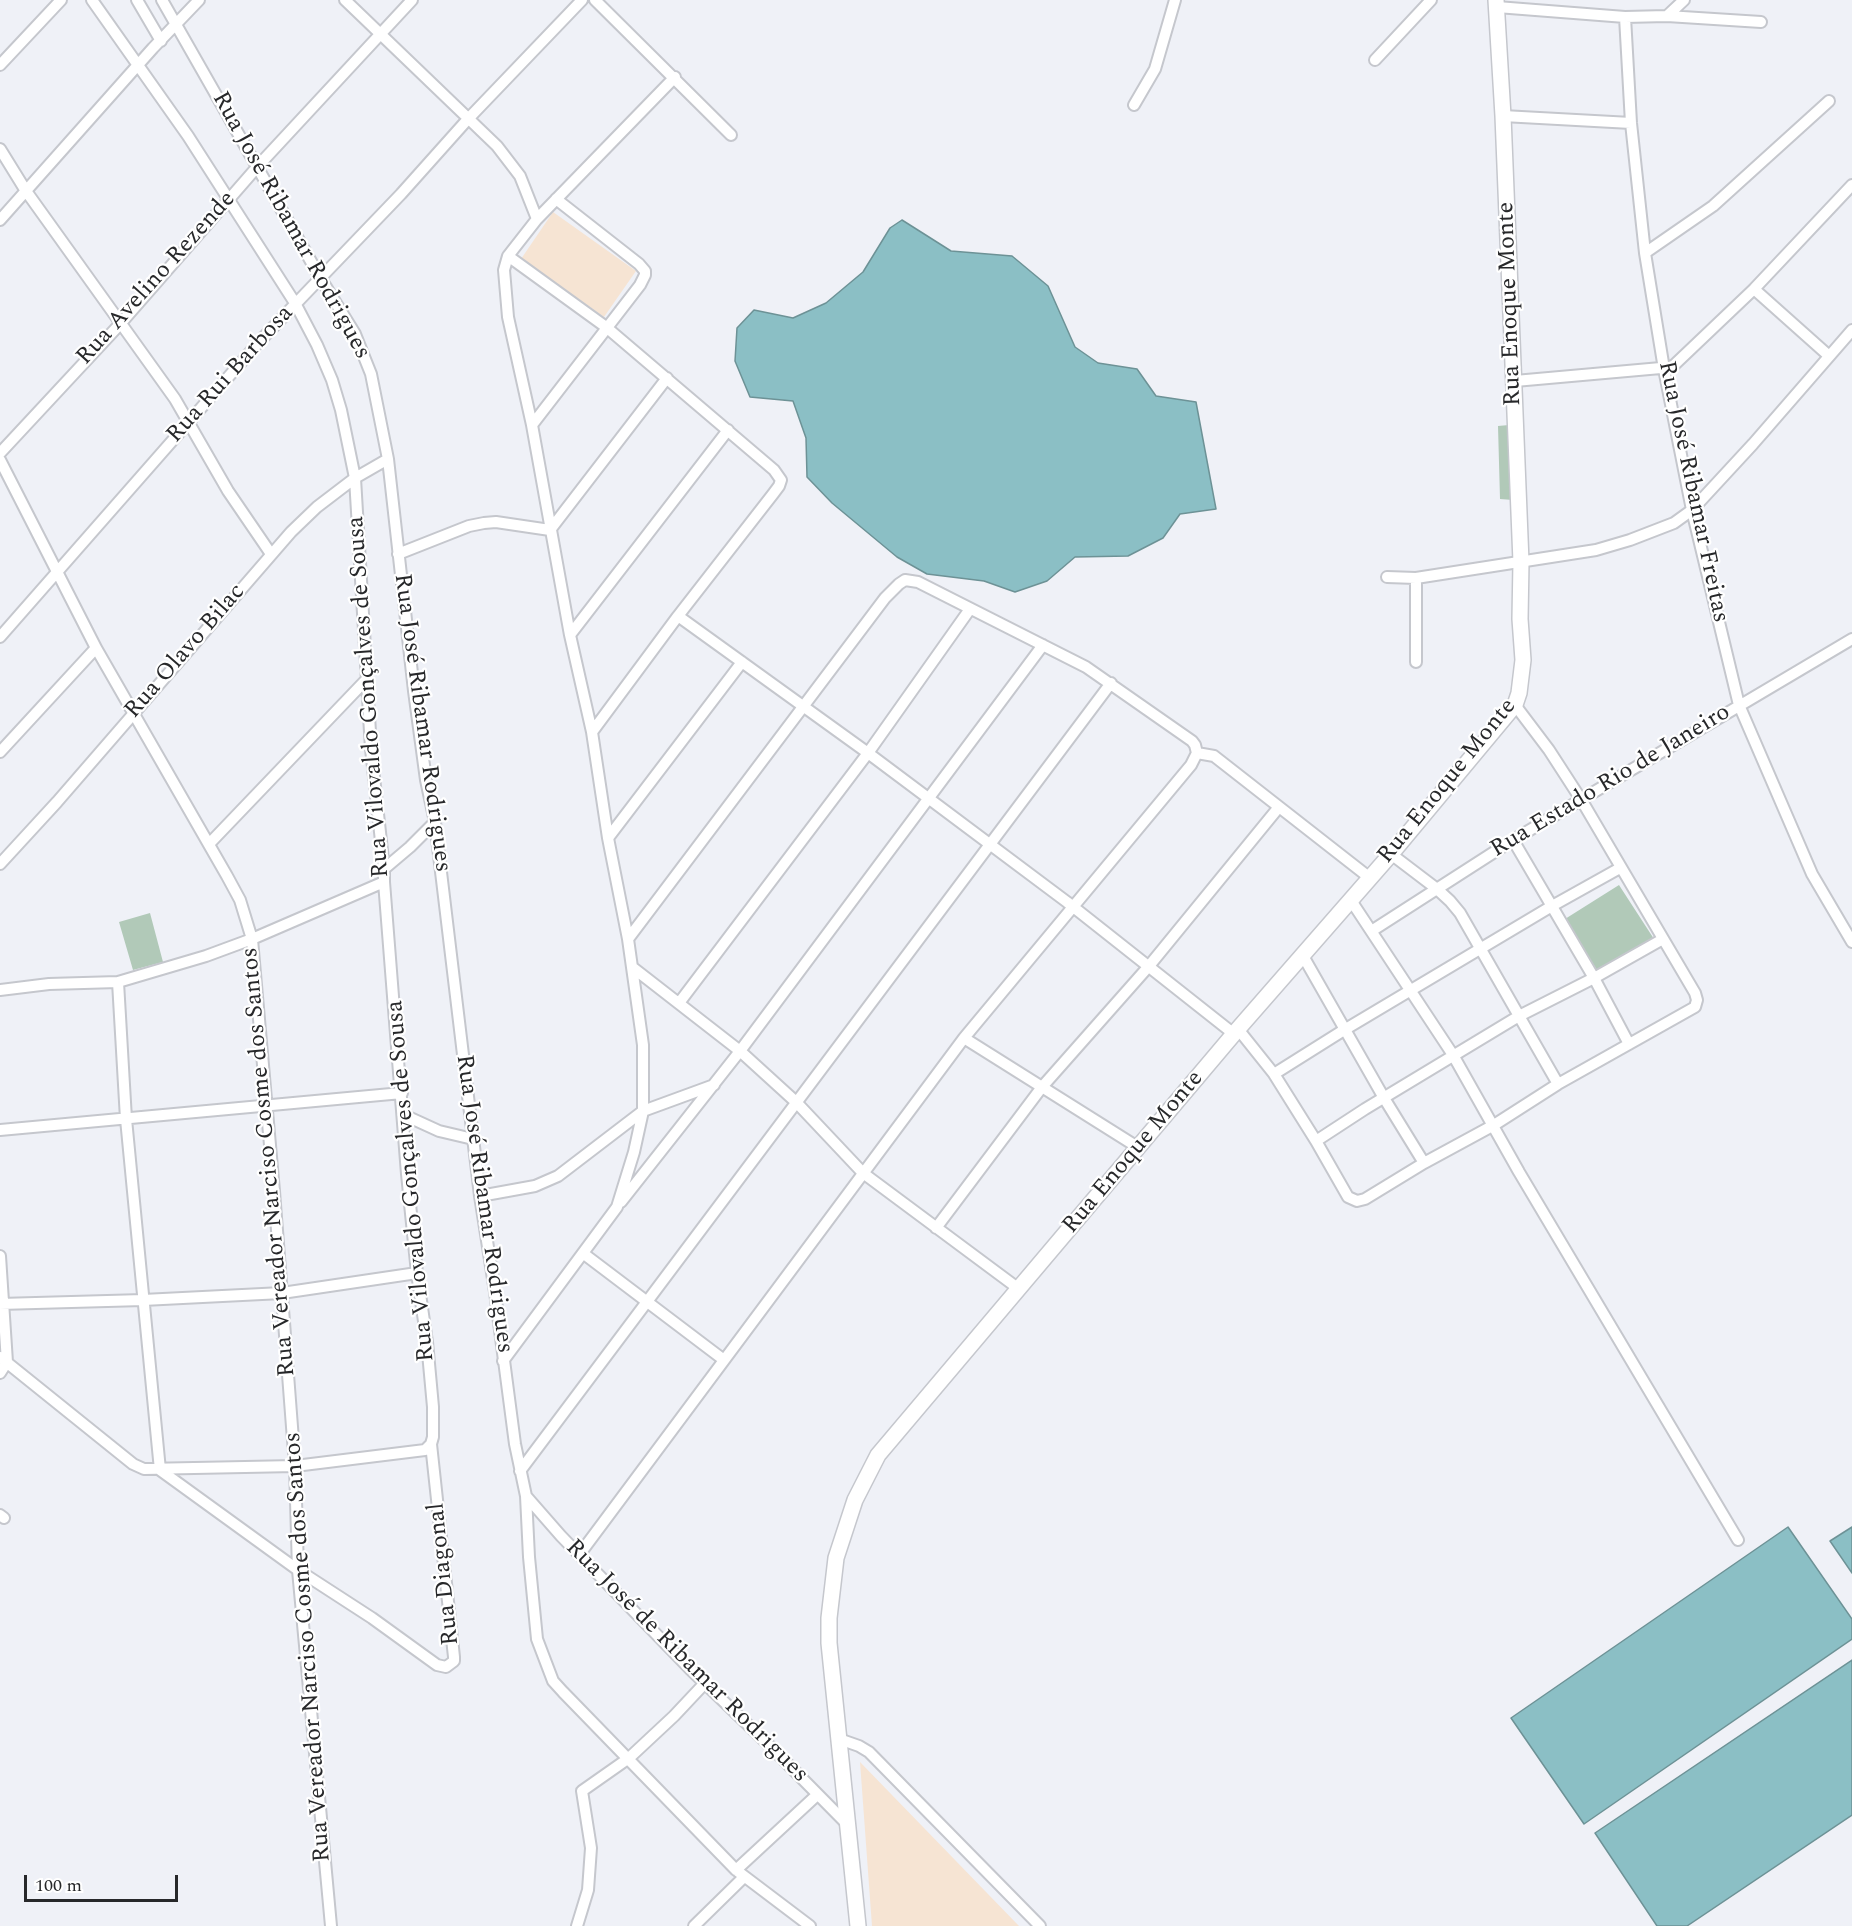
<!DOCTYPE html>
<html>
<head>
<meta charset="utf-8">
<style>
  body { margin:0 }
  #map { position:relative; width:1852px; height:1926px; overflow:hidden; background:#eff1f7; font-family:Spectral,serif }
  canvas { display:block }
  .scale { position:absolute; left:24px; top:1875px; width:154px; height:27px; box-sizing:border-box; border:3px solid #27282a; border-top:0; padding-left:8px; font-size:18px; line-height:21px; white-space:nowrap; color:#27282a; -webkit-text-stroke:4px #fff; paint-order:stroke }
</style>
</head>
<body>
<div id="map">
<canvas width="1852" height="1926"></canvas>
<div class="scale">100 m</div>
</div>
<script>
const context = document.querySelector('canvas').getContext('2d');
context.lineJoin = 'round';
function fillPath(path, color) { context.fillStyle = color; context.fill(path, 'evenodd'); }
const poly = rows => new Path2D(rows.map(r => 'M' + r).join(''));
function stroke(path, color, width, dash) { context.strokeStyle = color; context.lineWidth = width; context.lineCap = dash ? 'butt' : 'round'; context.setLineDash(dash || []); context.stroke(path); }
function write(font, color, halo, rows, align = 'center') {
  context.font = font + ' Spectral,serif'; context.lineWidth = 4.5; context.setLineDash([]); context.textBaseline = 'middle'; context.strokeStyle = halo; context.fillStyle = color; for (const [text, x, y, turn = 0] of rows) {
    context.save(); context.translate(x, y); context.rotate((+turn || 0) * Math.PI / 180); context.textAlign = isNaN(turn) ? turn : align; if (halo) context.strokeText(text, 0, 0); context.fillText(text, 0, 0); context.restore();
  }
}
const education = poly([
  [553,212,636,271,604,317,521,259],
  [860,1762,1019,1926,872,1926]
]);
const green = poly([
  [1509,425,1513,500,1500,499,1498,426],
  [1619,885,1654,939,1598,972,1565,919],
  [150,913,163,962,133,970,119,922]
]);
const water = poly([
  [902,220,951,251,1012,256,1048,286,1075,347,1098,363,1137,369,1156,396,1196,402,1216,509,1180,514,1163,538,1128,556,1075,557,1047,581,1015,592,984,581,927,574,897,557,832,503,807,477,806,438,793,401,750,397,735,361,737,328,754,310,793,318,826,303,863,272,890,228,902,220],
  [1788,1527,1852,1619,1852,1639,1584,1824,1511,1718,1788,1527],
  [1852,1527,1852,1573,1830,1541,1852,1527],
  [1852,1660,1852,1815,1687,1926,1657,1926,1595,1833,1852,1660]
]);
const street = poly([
  [137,0,161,41],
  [162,0,321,279,355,334,371,374,388,459,414,691,426,780,435,822,480,1196,495,1292,515,1444,526,1496,529,1557,537,1639,553,1681,563,1692,736,1870,810,1926],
  [345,0,497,146,520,176,537,219],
  [595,0,731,135],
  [1497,7,1625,17,1667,16,1761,22],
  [1667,16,1684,0],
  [1625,17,1631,123,1645,253,1664,369,1692,510,1739,705,1812,874,1852,942],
  [1375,60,1431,0],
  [0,65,61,0],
  [1134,105,1155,69,1175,0],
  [1503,116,1631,123],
  [0,149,26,191,175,399,228,491,271,554],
  [0,220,153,48,199,0],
  [1645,253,1713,206,1829,101],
  [508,256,606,327,774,470,781,480,779,486,773,494,678,616,592,732],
  [1754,289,1828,355],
  [1515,381,1672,367,1754,289,1852,185],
  [532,425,640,285,645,275,645,271,639,264,556,199],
  [0,453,121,323,258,166,412,0],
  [0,460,96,648,227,876,240,900,252,939,274,1191,295,1466,298,1570,331,1926],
  [550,530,667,378],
  [398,554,469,526,484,523,496,522,550,530],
  [1387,577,1416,578,1596,550,1630,540,1674,523,1692,510,1753,444,1852,330],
  [678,616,868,753,1067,902,1234,1034],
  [570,635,728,430],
  [0,637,259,342,401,194,468,119,582,0],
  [1416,662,1416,578],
  [0,752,96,648],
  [1197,753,1214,756,1370,878],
  [608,838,742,662],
  [1513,840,1594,978,1629,1044],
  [209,844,366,680],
  [1391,854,1437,889,1450,901,1460,913,1558,1084],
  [0,864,57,802,291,532,317,507,355,478,388,459],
  [384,869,410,847,435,822],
  [1350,899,1453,1055,1519,1172,1738,1540],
  [1373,930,1513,840,1852,639],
  [1303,956,1384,1098,1424,1163],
  [632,967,740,1051,796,1102,863,1173,1019,1289],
  [118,982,126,1119,160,1470,298,1570,372,1618,437,1665,446,1667,454,1661,454,1657,431,1444],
  [0,990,49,984,118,982,206,956,252,939,384,882],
  [679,1003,868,753,970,609],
  [1238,1029,1274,1074,1316,1141,1348,1197,1357,1201,1365,1199,1424,1163,1494,1125,1558,1084,1695,1007,1697,1000,1695,993,1582,801,1549,750,1515,705],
  [964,1038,1139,1148],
  [1274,1074,1344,1030,1552,906,1620,868],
  [404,1115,439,1131,473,1139],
  [0,1130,402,1093],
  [1316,1141,1365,1109,1519,1016,1594,978,1663,939],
  [480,1196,535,1186,558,1176,643,1111,714,1085],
  [621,1202,740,1051,1043,645],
  [936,1228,1042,1087,1149,966,1279,807],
  [584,1254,724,1360],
  [0,1256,7,1362,0,1373],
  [0,1304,143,1300,282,1293,417,1273],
  [0,1357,133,1464,144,1469,295,1466,425,1450,431,1444,433,1437,433,1407,427,1342,417,1273,407,1174,384,882,384,869,371,749,355,478,341,410,332,380,317,345,295,303,188,136,92,0],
  [503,1361,617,1207,634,1152,643,1111,643,1045,628,939,608,838,592,732,570,635,532,425,508,317,504,270,508,256,537,219,675,77],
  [520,1471,1111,683],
  [526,1496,561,1536,690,1669,771,1747,848,1825],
  [0,1515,4,1518],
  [579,1555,964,1038,1191,765,1197,753,1195,745,1192,741,1086,667,918,582,905,580,899,584,885,598,628,939],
  [839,1739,859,1746,869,1752,1040,1926],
  [736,1870,817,1795],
  [577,1926,588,1890,591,1848,582,1791,629,1758,674,1716,705,1683],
  [694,1926,744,1877]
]);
const secondary = poly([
  [858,1926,829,1643,829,1618,836,1558,855,1500,878,1455,1238,1029,1391,854,1515,705,1519,693,1523,660,1520,619,1521,562,1503,116,1496,0]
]);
const streetNames = [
  ["Rua José Ribamar Rodrigues",290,226,61],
  ["Rua Avelino Rezende",157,279,-48],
  ["Rua Enoque Monte",1511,304,-92],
  ["Rua Rui Barbosa",231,375,-48],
  ["Rua José Ribamar Freitas",1692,492,78],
  ["Rua Olavo Bilac",186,652,-49],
  ["Rua Vilovaldo Gonçalves de Sousa",370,697,-94],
  ["Rua José Ribamar Rodrigues",421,723,82],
  ["Rua Enoque Monte",1448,782,-51],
  ["Rua Estado Rio de Janeiro",1611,782,-31],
  ["Rua Enoque Monte",1134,1153,-50],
  ["Rua Vereador Narciso Cosme dos Santos",270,1162,-95],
  ["Rua Vilovaldo Gonçalves de Sousa",412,1181,-95],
  ["Rua José Ribamar Rodrigues",483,1204,82],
  ["Rua Diagonal",445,1574,-96],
  ["Rua Vereador Narciso Cosme dos Santos",309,1647,-94],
  ["Rua José de Ribamar Rodrigues",686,1662,45]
];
fillPath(education, '#f6e4d3');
fillPath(green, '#b1c9b8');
fillPath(water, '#8bbfc5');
stroke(water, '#6d9296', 1.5);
stroke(street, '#c5c7cd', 14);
stroke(secondary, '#c5c7cd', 18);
stroke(street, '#fff', 10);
stroke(secondary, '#fff', 15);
write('24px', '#27282a', '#fff', streetNames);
</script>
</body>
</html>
